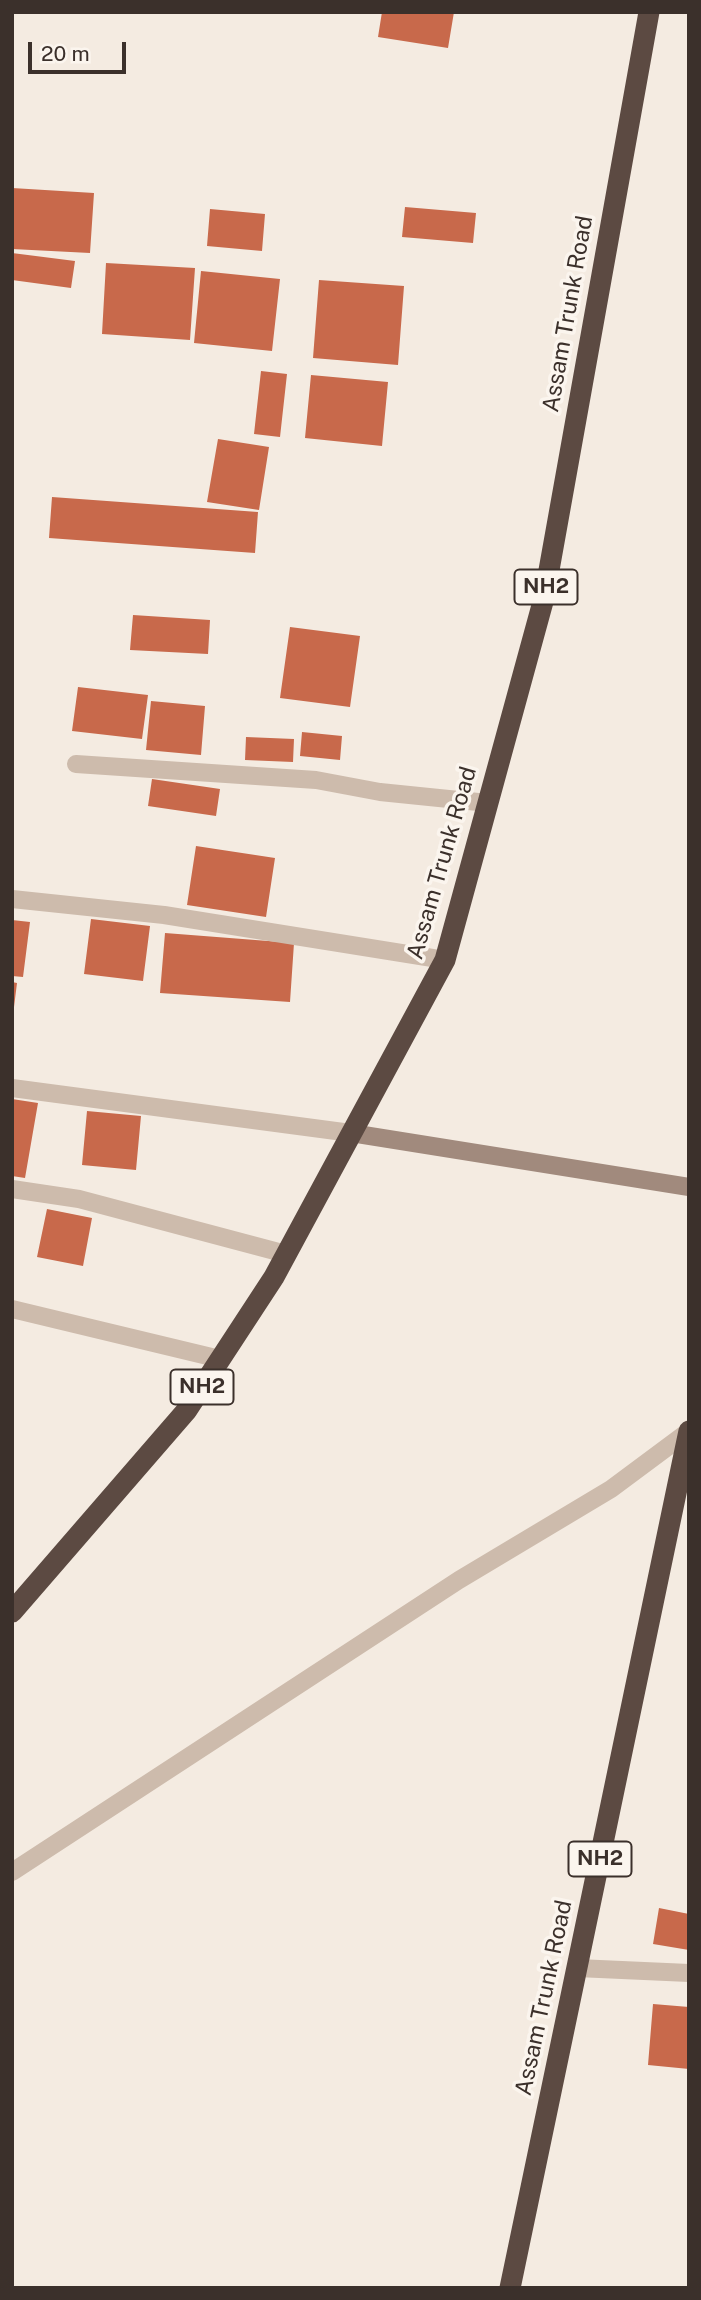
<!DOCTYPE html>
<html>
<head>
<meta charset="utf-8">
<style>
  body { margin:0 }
  #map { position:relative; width:701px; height:2300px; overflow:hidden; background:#f4ebe1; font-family:"Public Sans",sans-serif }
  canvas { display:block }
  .frame { position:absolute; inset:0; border:14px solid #3b302b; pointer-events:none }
  .scale { position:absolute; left:28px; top:42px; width:98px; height:32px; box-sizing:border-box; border:4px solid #3b302b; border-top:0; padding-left:9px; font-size:21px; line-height:24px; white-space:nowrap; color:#3b302b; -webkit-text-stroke:5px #fbf5ee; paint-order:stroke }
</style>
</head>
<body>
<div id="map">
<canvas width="701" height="2300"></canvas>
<div class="frame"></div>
<div class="scale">20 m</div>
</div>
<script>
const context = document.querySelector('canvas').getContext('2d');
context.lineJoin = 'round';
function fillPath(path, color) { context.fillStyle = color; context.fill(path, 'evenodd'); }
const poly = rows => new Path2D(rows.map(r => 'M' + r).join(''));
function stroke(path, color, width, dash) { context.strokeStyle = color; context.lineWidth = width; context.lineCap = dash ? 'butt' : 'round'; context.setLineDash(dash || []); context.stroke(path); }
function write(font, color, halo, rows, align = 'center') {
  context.font = font + ' "Public Sans",sans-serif'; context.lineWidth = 7; context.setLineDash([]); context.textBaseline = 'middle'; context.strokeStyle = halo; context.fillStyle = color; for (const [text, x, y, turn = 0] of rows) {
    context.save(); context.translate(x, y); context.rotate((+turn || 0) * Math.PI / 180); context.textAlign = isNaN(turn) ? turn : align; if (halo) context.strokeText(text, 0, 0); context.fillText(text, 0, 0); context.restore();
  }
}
const building = poly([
  [382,12,454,12,448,48,378,37],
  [12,188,94,193,90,253,12,249],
  [405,207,476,213,473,243,402,237],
  [210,209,265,214,262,251,207,246],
  [12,253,75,261,71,288,12,280],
  [106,263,195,268,190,340,102,334],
  [201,271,280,279,272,351,194,343],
  [319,280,404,286,398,365,313,358],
  [261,371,287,374,280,437,254,434],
  [311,375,388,382,382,446,305,438],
  [218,439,269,447,259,510,207,502],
  [52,497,258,512,255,553,49,538],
  [133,615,210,620,208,654,130,650],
  [290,627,360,636,350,707,280,698],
  [78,687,148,695,142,739,72,731],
  [151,701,205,706,201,755,146,750],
  [302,732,342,736,340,760,300,756],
  [246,737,294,739,293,762,245,760],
  [152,779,220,789,216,816,148,806],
  [196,846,275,858,266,917,187,905],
  [91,919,150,926,143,981,84,974],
  [12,920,30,922,23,977,12,976],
  [165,933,294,943,290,1002,160,993],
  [12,982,17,983,14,1007,12,1006],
  [12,1099,38,1103,25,1178,12,1176],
  [87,1111,141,1116,136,1170,82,1165],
  [47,1209,92,1218,83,1266,37,1257],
  [659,1908,689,1914,689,1950,653,1944],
  [653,2004,689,2007,689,2069,648,2065]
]);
const street = poly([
  [76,764,316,780,380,792,488,803],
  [12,899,164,915,445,960],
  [12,1088,351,1133],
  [12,1189,79,1199,286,1254],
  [12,1309,220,1359],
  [12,1872,459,1580,611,1489,689,1431],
  [577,1968,689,1973]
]);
const secondary = poly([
  [351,1133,689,1187]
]);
const highway = poly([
  [12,1612,187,1410,274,1277,445,960,544,598,649,12],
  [510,2288,689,1431]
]);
const shields = [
  [546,587,63],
  [202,1387,63],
  [600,1859,63]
];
const shieldNames = [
  ["NH2",546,587],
  ["NH2",202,1387],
  ["NH2",600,1859]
];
const streetNames = [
  ["Assam Trunk Road",568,314,-80],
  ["Assam Trunk Road",442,863,-74],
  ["Assam Trunk Road",544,1998,-78]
];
fillPath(building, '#c8694b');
stroke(street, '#cdbbac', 18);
stroke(secondary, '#a18a7d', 18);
stroke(highway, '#5c4a42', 21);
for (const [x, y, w] of shields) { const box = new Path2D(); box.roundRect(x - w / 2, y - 17.5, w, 35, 5); context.fillStyle = '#fbf5ee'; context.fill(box); stroke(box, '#3b302b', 2); }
write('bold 21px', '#3b302b', null, shieldNames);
write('23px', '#3b302b', '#fbf5ee', streetNames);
</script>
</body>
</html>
